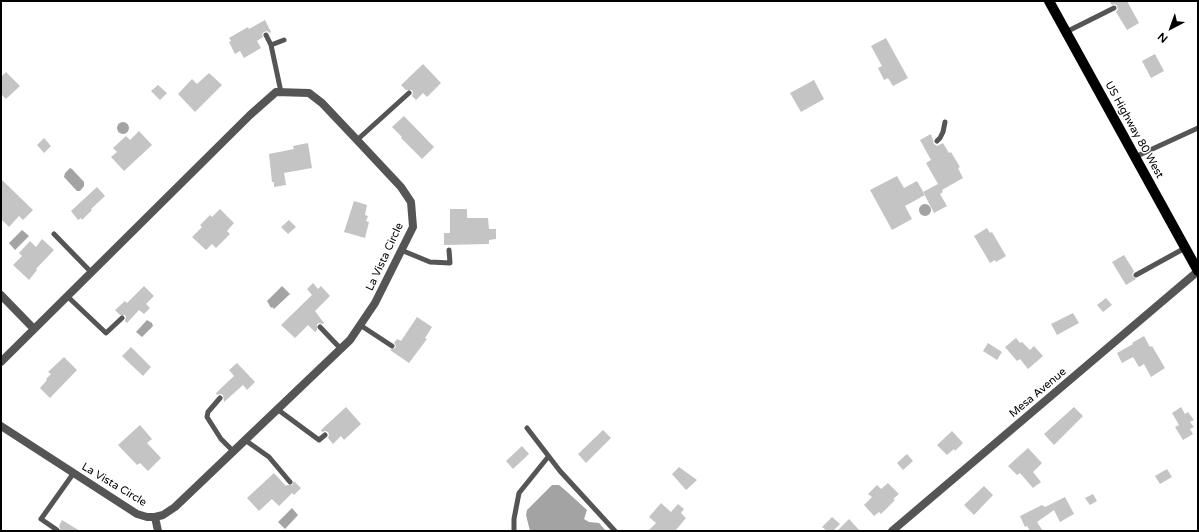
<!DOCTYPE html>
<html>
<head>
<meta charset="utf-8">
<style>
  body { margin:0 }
  #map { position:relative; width:1199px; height:532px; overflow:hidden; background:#fff; font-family:"Varela Round",sans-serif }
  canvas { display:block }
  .frame { position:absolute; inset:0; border:2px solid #000; pointer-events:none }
  .north { position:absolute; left:1151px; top:8px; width:40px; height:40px; -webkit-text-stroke:3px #fff; paint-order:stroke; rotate:221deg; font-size:11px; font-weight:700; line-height:16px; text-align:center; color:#000 }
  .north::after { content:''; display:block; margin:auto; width:14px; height:18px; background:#000; clip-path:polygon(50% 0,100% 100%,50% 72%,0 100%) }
</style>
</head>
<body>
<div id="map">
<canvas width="1199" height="532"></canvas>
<div class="frame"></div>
<div class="north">N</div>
</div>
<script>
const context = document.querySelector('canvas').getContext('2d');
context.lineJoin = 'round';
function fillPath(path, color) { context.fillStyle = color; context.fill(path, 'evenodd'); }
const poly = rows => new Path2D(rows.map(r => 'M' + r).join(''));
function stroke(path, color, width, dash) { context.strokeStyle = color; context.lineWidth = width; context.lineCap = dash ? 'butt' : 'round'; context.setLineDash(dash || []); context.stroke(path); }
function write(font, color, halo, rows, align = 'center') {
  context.font = font + ' "Varela Round",sans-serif'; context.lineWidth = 3; context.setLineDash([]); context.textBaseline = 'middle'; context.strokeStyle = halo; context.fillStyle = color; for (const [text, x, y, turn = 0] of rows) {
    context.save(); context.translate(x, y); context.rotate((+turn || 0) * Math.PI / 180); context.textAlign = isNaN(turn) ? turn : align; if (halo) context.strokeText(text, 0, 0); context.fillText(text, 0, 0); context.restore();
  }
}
const water = poly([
  '117 128a6 6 0 1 1 12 0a6 6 0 1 1-12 0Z',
  [70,168,72,169,84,182,84,186,80,191,77,191,64,177,65,173],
  '919 210a6 6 0 1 1 12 0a6 6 0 1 1-12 0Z',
  [22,230,29,236,15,250,9,243],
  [282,286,290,294,274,309,272,307,271,308,267,301],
  [147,320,152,323,153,326,142,337,136,332],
  [552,485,559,485,565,490,587,510,584,519,589,522,599,523,606,531,530,531,526,515,527,510],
  [292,508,298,515,285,529,278,522]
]);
const building = poly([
  [1109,1,1127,1,1139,23,1127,30,1116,12,1118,9,1117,6,1115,4,1112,5],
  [265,20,271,32,270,33,267,31,264,32,262,34,263,37,257,41,261,48,244,58,240,51,235,54,229,42,231,41,229,38,248,27,249,29],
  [886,38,908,78,893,86,888,78,884,80,878,68,882,66,871,46],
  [1155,54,1164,71,1151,78,1142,61],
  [423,64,441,83,427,97,423,93,416,100,412,96,413,93,412,90,406,90,401,85],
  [6,72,20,86,6,99,1,94,1,77],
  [209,73,222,85,195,112,178,94,192,79,197,84],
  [814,80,824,99,801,112,790,93],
  [158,85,167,93,160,100,151,91],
  [404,116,434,147,422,159,401,138,402,137,392,127],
  [139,131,152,145,124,171,111,157,117,152,113,148,126,136,130,140],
  [931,134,934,144,937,146,943,143,949,153,951,152,960,167,958,168,963,178,942,190,943,192,940,194,947,206,934,213,923,192,938,184,926,163,931,160,920,140],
  [44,138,51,146,44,153,37,145],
  [308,143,312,168,284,173,286,185,274,187,274,182,272,182,269,154,294,149,293,146],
  [897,176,904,188,917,181,925,195,905,206,912,219,892,230,870,190],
  [1,179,33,210,23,220,19,216,9,227,1,219],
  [97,187,105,196,91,209,92,210,82,220,81,218,78,220,71,211],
  [354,201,367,205,365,215,368,216,366,221,369,222,365,238,344,232],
  [220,209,234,223,227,231,230,234,216,248,212,244,206,250,192,237,202,227,200,225,210,215,212,217],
  [450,209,467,209,467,218,488,218,489,229,496,229,496,239,489,240,489,244,444,245,444,233,450,233],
  [289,220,296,227,288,234,281,227],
  [987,228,990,233,992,232,1006,256,996,262,995,260,990,263,974,236],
  [42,239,54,250,36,269,37,270,29,280,13,265,22,256,19,253,30,241,36,247],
  [1124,255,1134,271,1132,275,1136,279,1126,285,1112,262],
  [313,283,318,289,321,286,330,296,315,311,324,323,323,324,319,323,317,324,317,330,315,332,308,325,295,338,281,325,312,295,307,289],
  [144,286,154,296,146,304,150,308,144,314,139,310,127,323,125,321,126,317,125,315,120,315,115,310,125,301,127,303],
  [1106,298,1112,305,1103,312,1097,305],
  [1073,313,1079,323,1057,335,1051,324],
  [417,317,432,327,425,338,427,339,409,363,390,350,395,348,396,346,394,343,397,339,401,341],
  [1144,336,1150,347,1152,346,1165,368,1151,377,1144,364,1139,367,1133,357,1122,363,1117,353,1133,344,1132,343],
  [1016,338,1020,343,1022,342,1030,350,1034,346,1043,356,1028,369,1020,359,1017,361,1005,347],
  [988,343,1002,352,997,360,983,351],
  [131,347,151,367,143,376,122,356],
  [64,357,77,370,50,398,40,388,47,380,46,379,51,374,48,372],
  [237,363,255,382,247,390,243,385,224,402,223,395,220,394,217,395,216,393,234,376,229,370],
  [346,407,361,424,344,440,341,436,333,444,328,438,329,435,328,432,325,431,322,432,321,430],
  [1074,407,1083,416,1054,445,1044,434],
  [1181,407,1185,414,1188,412,1194,420,1190,422,1194,427,1190,429,1193,434,1183,440,1175,427,1179,425,1172,413],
  [140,425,152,439,147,443,161,458,148,471,140,463,137,465,118,445],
  [603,430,611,438,586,463,578,454],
  [952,431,963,443,955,451,954,449,947,455,937,445],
  [522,446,529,454,513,469,506,461],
  [1028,448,1042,463,1033,472,1041,482,1033,488,1020,473,1017,475,1008,466],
  [907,454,913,461,903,470,897,463],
  [679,467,697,480,686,490,672,474],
  [1167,469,1172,477,1160,484,1155,476],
  [274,473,286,486,287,485,292,485,294,481,301,488,294,495,292,493,279,506,272,499,259,511,247,498],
  [888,483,899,494,893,499,895,500,881,514,879,512,874,516,864,505,872,497,868,494,877,485,881,489],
  [984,486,993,495,974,515,964,505],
  [1093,494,1097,501,1090,505,1085,498],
  [1065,497,1074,514,1060,522,1054,510,1037,522,1043,531,1030,531,1027,526,1025,527,1020,516,1042,505,1045,507],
  [661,503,671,512,678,504,684,509,681,513,686,518,675,531,648,531,656,523,649,517],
  [832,517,840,524,833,531,827,531,822,527],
  [849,519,860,531,837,531],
  [62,520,80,531,61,531,59,526]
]);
const lane = poly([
  [1066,32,1114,8],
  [266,35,271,45],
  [281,92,271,45,284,40],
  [357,140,409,93],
  [937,141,940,138,943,132,945,122],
  [1135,157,1198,128],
  [54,234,91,272],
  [401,250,430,262,450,263,449,250],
  [1136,275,1185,248],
  [67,296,106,333,122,318],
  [360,325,392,346],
  [320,327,340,348],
  [220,398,208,412,207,417,221,439,233,451],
  [277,409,319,440,325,435],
  [527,428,560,471,615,531],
  [245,440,269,457,290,482],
  [57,530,41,519,73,474],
  [514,531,514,519,519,493,548,457]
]);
const street = poly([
  [1,295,34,329],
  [1,362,250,115,276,92,309,93,322,103,357,140,401,187,411,202,413,227,375,303,350,340,175,507,163,515,155,517,147,517,137,514,1,426],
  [155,517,158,531],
  [892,531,1198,271]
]);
const primary = poly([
  [1049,1,1198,271]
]);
const streetNames = [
  ["US Highway 80 West",1134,130,61],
  ["La Vista Circle",385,257,-65],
  ["Mesa Avenue",1038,393,-40],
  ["La Vista Circle",114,485,31]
];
fillPath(water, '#a3a3a3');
fillPath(building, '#c4c4c4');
stroke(lane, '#555', 5);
stroke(street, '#555', 8);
stroke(primary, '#000', 10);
write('11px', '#000', '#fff', streetNames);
</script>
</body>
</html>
